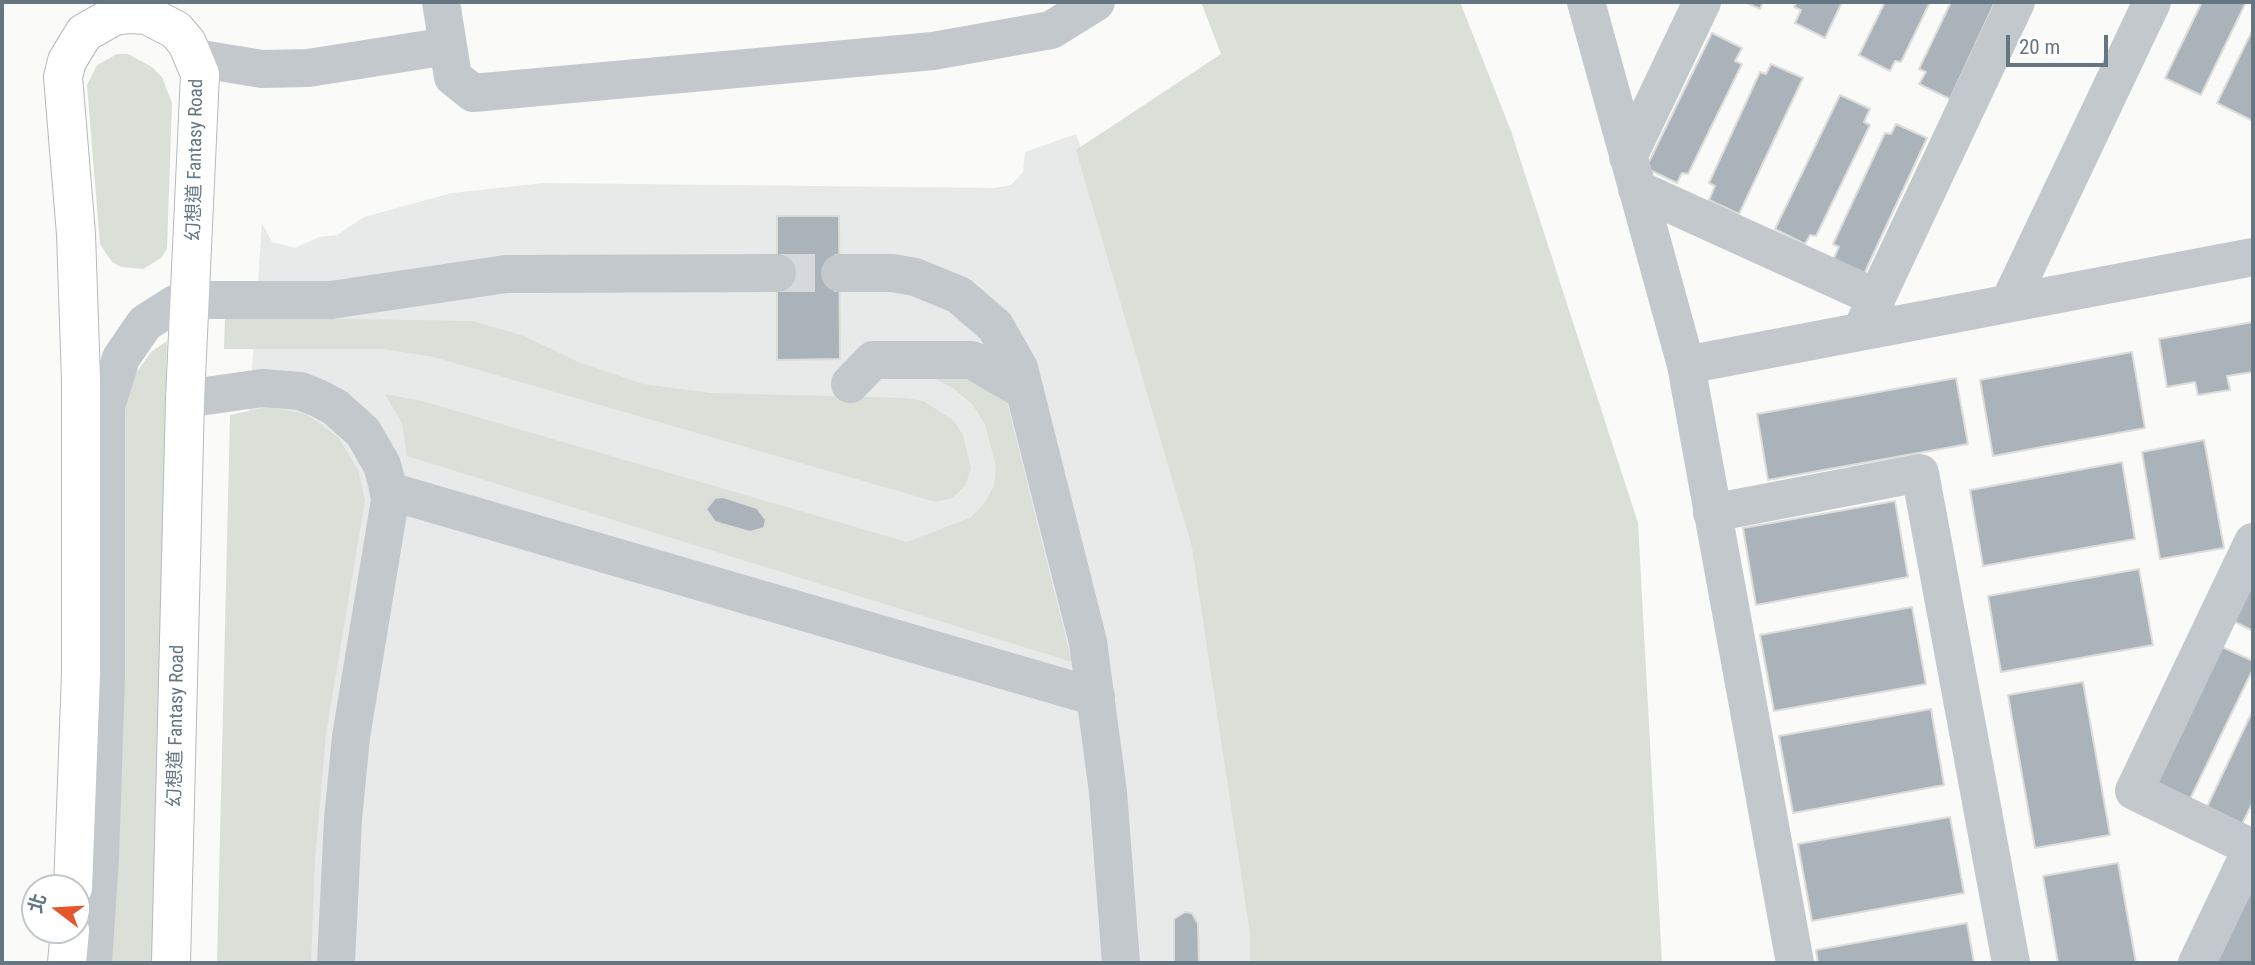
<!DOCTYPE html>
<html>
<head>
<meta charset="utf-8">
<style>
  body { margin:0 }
  #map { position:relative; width:2255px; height:965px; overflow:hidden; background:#fafaf8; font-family:"Roboto Condensed","Noto Sans TC",sans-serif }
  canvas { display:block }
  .frame { position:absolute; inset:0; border:4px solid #657683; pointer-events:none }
  .north { position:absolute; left:21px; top:874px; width:70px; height:70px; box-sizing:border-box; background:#fff; border:2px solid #c1c8cd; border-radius:50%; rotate:287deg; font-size:19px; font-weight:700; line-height:28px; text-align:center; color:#657683 }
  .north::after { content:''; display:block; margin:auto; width:24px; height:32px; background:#e4572e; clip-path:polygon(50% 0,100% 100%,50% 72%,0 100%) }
  .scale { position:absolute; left:2006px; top:35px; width:102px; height:32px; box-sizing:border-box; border:4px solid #657683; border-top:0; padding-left:9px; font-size:21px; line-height:24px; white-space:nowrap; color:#657683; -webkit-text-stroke:5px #fff; paint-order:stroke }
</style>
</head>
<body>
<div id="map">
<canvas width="2255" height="965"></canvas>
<div class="frame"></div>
<div class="north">北</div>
<div class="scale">20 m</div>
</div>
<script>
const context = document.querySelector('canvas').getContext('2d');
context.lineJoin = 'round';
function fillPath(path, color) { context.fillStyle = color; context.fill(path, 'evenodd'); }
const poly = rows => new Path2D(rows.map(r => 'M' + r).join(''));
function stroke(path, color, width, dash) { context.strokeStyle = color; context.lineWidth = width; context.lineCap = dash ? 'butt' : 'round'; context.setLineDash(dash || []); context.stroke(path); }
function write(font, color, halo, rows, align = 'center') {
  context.font = font + ' "Roboto Condensed","Noto Sans TC",sans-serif'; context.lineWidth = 7; context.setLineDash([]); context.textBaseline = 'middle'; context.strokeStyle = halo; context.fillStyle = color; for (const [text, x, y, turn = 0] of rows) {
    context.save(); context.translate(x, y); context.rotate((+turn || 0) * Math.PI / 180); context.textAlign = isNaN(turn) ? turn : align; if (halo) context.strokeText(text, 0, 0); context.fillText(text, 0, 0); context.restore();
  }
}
const built = poly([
  [1076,134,1179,421,1243,723,1251,963,296,963,245,470,262,223,272,242,295,248,319,237,337,235,364,217,452,193,543,183,995,188,1011,185,1023,172,1025,152]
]);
const green = poly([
  [1201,2,1460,2,1511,131,1638,523,1662,963,1250,963,1250,933,1192,547,1076,150,1221,54],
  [117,54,128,54,152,67,162,77,172,103,167,249,161,258,143,269,121,267,112,262,100,244,87,85,97,65],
  [225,317,473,321,524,336,578,362,643,384,710,393,906,398,923,401,953,420,963,435,971,469,965,486,952,498,936,502,434,357,384,349,224,349],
  [167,341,152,963,107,963,121,420,129,383,151,352],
  [969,373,1005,394,1072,662,407,456,402,423,385,394,422,401,907,542,970,518,984,504,994,486,996,466,985,424,972,404,953,388,931,377],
  [268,407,306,414,338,437,358,470,365,500,326,734,315,860,311,963,217,963,230,415]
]);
const building = poly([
  [1745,2,1763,2,1760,9,1745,2],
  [1797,2,1842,2,1825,38,1795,23,1801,10,1794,7,1797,2],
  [1885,2,1930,2,1901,62,1895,61,1890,71,1859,55,1885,2],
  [1951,2,1995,2,1950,99,1919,84,1926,72,1919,69,1951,2],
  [2202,2,2246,2,2201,95,2165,78,2202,2],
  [2253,29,2253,121,2217,103,2253,29],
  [1712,33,1742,48,1735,61,1742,64,1688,174,1682,173,1677,183,1646,168,1712,33],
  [1771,64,1803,78,1739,214,1709,200,1715,186,1709,183,1760,72,1766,74,1771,64],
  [1840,95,1870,109,1864,122,1870,125,1816,236,1810,235,1805,244,1775,229,1840,95],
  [1896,124,1927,138,1864,274,1833,260,1839,247,1833,244,1885,133,1891,134,1896,124],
  [777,216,839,216,840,359,777,360,777,216],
  [2253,322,2253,372,2227,376,2230,390,2198,395,2195,382,2167,387,2159,339,2253,322],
  [2132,352,2145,428,1993,456,1980,380,2132,352],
  [1956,378,1968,444,1768,480,1757,414,1956,378],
  [2204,440,2224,548,2160,559,2142,452,2204,440],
  [2122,462,2135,539,1983,566,1970,490,2122,462],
  [723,497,757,508,766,520,764,528,750,532,715,522,706,509,715,498,723,497],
  [1895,501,1908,577,1756,605,1743,528,1895,501],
  [2139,569,2153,645,2001,672,1988,596,2139,569],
  [2253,573,2253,631,2231,620,2253,573],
  [1912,607,1926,684,1774,711,1760,635,1912,607],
  [2220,646,2253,661,2253,669,2189,801,2153,784,2220,646],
  [2083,682,2110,835,2035,848,2008,695,2083,682],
  [1931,709,1944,785,1793,813,1779,736,1931,709],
  [2253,710,2253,802,2241,826,2206,809,2253,710],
  [1950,817,1964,893,1812,921,1798,844,1950,817],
  [2118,863,2136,963,2058,963,2043,876,2118,863],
  [2253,877,2253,963,2212,963,2253,877],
  [1185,912,1192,913,1198,924,1199,963,1174,962,1174,919,1185,912],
  [1967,923,1974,963,1818,963,1816,950,1967,923]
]);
const minorTunnel = poly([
  [777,273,840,273]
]);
const minor = poly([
  [441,2,448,46],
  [1586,2,1686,365,1795,963],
  [195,58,262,69,308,68,448,46,453,77,473,93,933,51,1051,30,1096,2],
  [1628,157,1702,2],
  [1637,189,1877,298],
  [840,273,892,273,915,277,959,295,995,326,1019,368,1088,642,1108,792,1121,963],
  [2009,303,2152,2],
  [1861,331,2016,2],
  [1686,365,2253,257],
  [850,384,873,360,972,360,1025,391],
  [185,399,262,388,300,391,318,398,335,407,363,432,382,465,387,483,390,500,351,737,343,819,336,963],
  [389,491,1096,697],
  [1712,513,1920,473,2011,963],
  [93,963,100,857,106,675,106,406,121,358,145,323,175,304,192,300,331,300,506,274,777,273],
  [2197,963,2252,848,2134,791,2253,542]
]);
const major = poly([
  [73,888,81,674,81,380,76,234,63,77,67,61,84,33,114,16,130,14,147,15,176,30,187,43,200,74,185,399,171,963],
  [67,963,70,930]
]);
const streetNames = [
  ["幻想道 Fantasy Road",196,160,-89],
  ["幻想道 Fantasy Road",177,726,-89]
];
fillPath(built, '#e8e9e9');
fillPath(green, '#dadfd7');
fillPath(building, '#aab3b9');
stroke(building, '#dcdcda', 2);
stroke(minorTunnel, '#d5d9db', 38, [38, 19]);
stroke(major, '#b5babe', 40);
stroke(minor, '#c3c8cc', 38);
stroke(major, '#fff', 38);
write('19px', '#657683', '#fff', streetNames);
</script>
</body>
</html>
